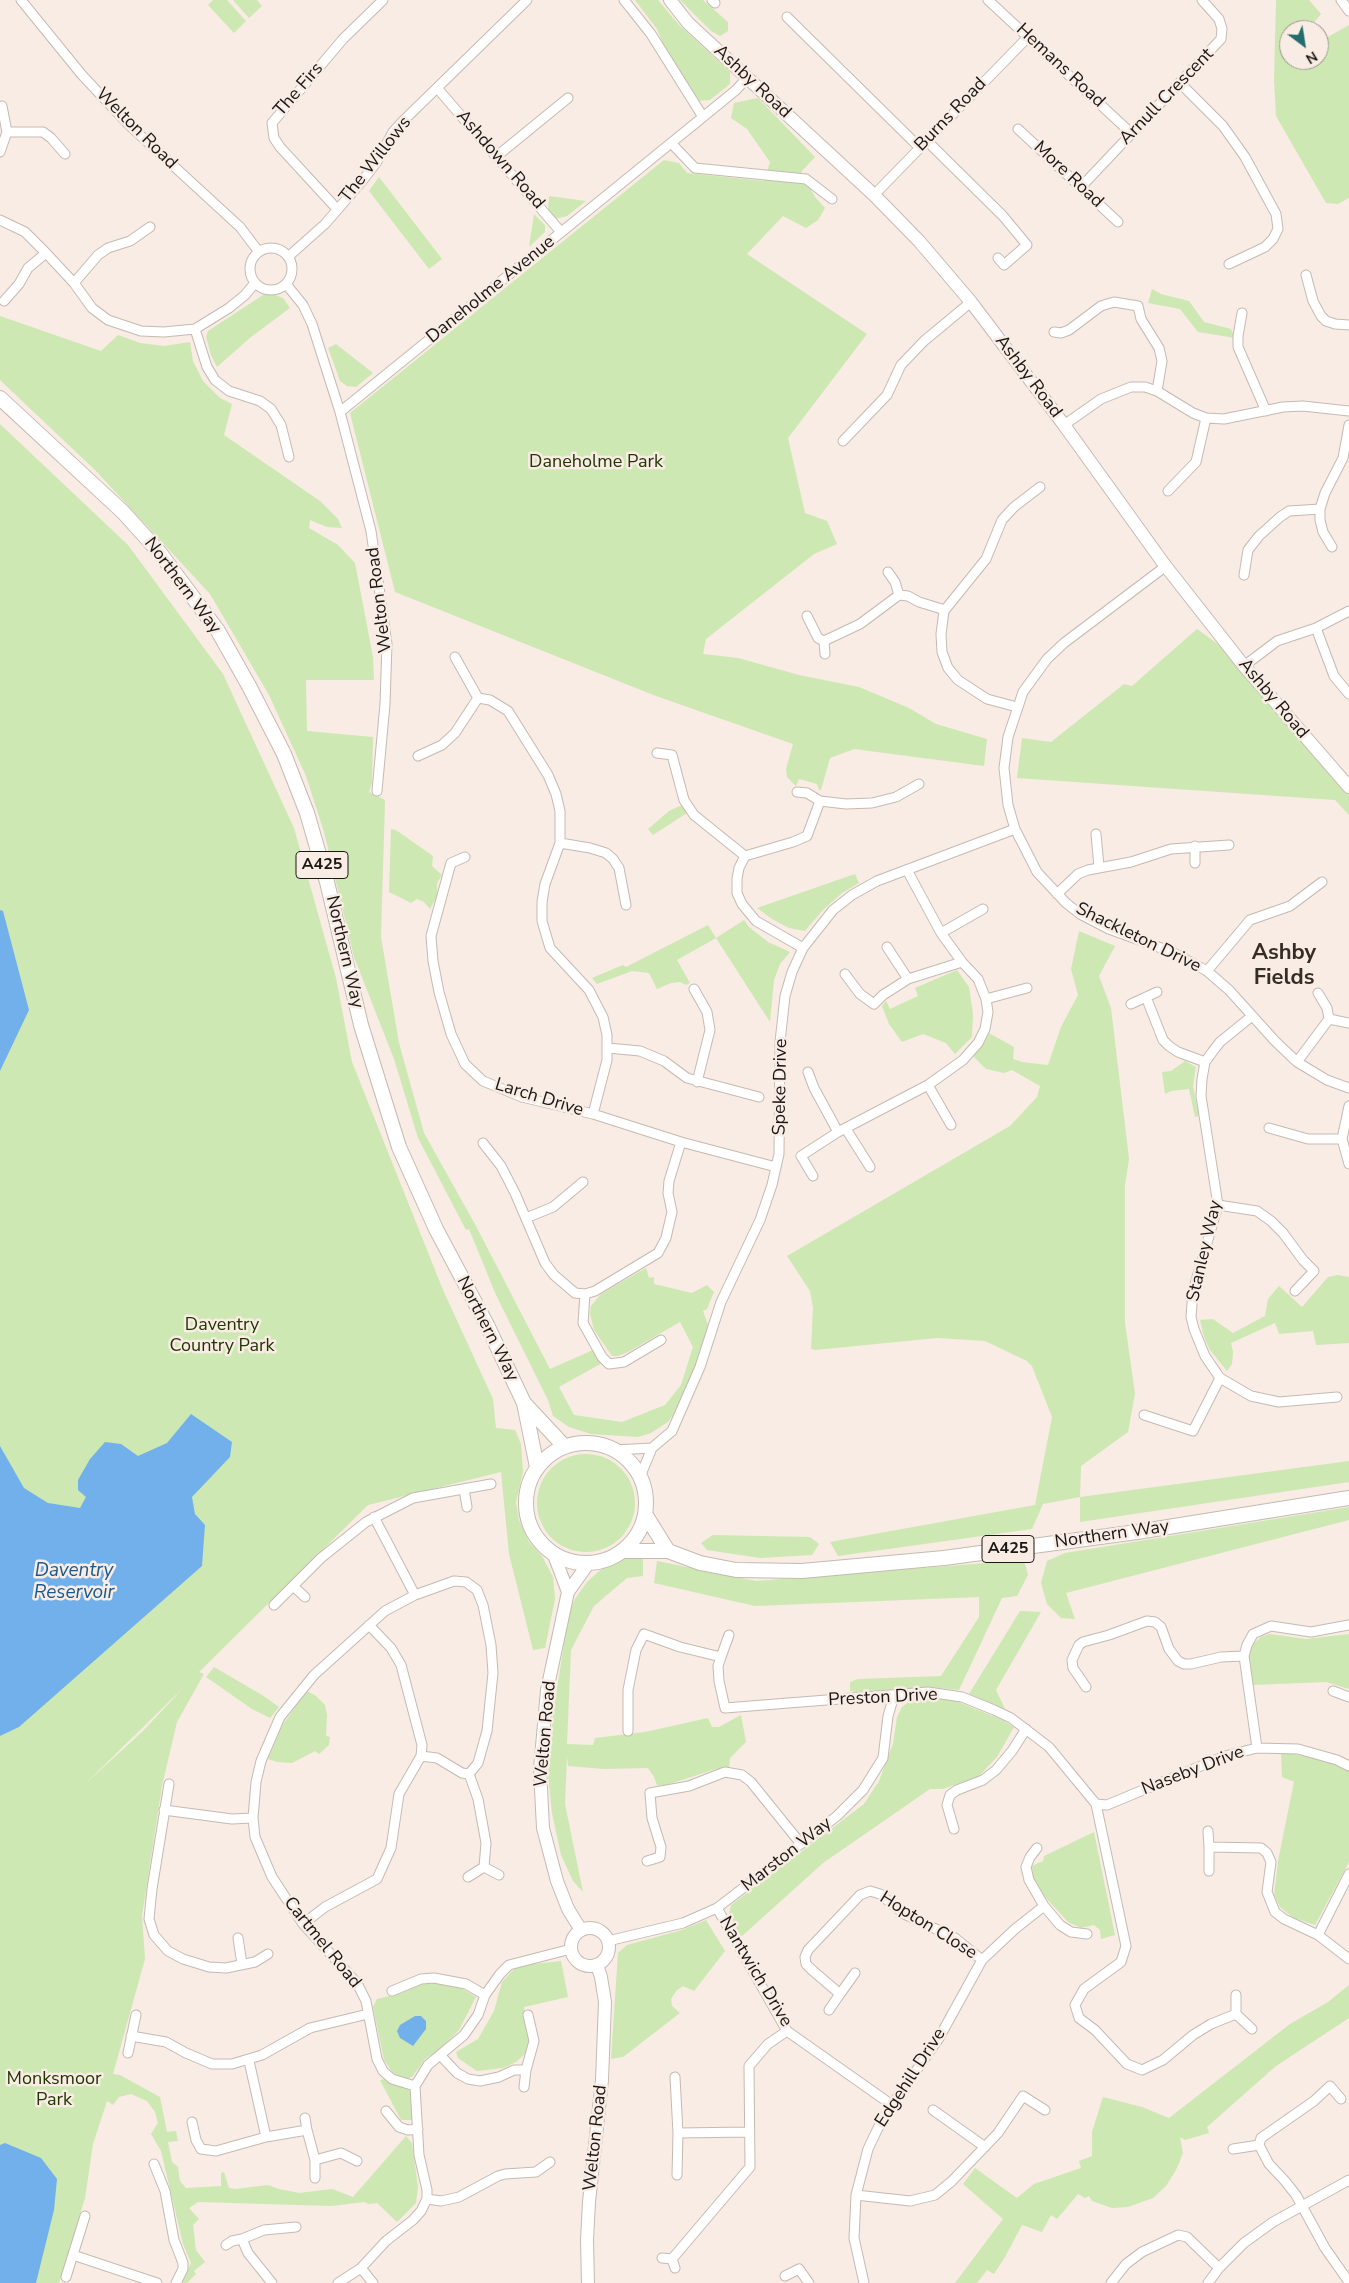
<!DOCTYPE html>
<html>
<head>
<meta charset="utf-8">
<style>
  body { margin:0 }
  #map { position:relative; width:1349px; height:2283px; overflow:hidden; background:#f8ece4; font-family:"Nunito Sans",sans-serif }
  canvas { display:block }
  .north { position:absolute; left:1279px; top:20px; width:50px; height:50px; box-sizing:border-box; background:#f8ece4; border:1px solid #a09791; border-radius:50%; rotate:149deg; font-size:14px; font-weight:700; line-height:20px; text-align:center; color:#1b1714 }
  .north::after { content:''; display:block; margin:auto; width:18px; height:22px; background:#216d6c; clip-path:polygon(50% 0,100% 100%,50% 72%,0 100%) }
</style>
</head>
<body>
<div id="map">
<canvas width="1349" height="2283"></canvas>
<div class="north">N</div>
</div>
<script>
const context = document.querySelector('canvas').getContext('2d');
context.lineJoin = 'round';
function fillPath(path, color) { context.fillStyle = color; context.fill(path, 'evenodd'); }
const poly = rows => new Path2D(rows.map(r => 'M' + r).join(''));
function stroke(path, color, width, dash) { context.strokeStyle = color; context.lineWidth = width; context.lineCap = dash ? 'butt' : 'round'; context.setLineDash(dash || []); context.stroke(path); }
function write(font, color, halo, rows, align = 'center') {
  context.font = font + ' "Nunito Sans",sans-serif'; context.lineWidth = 5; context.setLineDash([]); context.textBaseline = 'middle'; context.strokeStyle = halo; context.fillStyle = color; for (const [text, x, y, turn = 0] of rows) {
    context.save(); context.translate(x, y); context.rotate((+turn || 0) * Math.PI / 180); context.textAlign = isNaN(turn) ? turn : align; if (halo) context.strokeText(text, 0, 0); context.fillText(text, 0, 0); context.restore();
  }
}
const green = poly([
  [213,0,227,0,246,21,234,33,208,5],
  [233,0,257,0,262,6,249,18],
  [635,0,658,0,679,25,730,72,730,84,710,100,699,101,668,56,657,29],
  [680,0,703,0,728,22,728,31,720,36,711,31],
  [1276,0,1309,0,1321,14,1308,30,1289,30,1289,60,1319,60,1319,42,1349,25,1349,198,1338,204,1326,203,1276,116,1274,80],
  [758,98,815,157,801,172,815,197,825,208,818,220,806,228,783,216,747,254,867,334,788,438,805,513,827,521,837,544,814,554,706,639,703,654,738,658,799,675,859,687,909,708,936,724,987,739,984,766,854,749,830,758,821,790,819,790,817,784,799,779,796,786,787,777,786,769,793,744,656,696,395,592,350,413,664,160,679,163,687,173,764,181,770,162,747,129,731,118,734,103],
  [379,177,442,259,429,269,369,191],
  [549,196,586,201,567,216,555,219,548,211],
  [534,214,545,225,545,232,529,247],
  [1152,289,1161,294,1189,301,1204,322,1231,329,1235,338,1198,332,1180,309,1148,303],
  [263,295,275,295,283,298,290,308,251,337,217,367,211,355,206,337,208,331],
  [0,316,101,351,118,335,140,343,164,346,190,342,193,361,203,381,220,398,232,404,224,435,320,501,338,519,342,528,327,527,310,520,309,528,338,545,355,563,373,657,374,680,306,680,307,731,373,737,372,782,369,792,385,800,381,937,399,1043,424,1133,476,1226,550,1369,593,1350,604,1362,559,1387,574,1415,622,1422,665,1405,681,1385,693,1347,680,1322,628,1352,618,1356,612,1356,594,1330,590,1314,591,1306,601,1294,646,1268,649,1278,654,1277,654,1284,692,1293,707,1285,714,1292,707,1309,703,1311,708,1325,697,1370,682,1402,668,1422,651,1433,638,1437,591,1434,569,1427,553,1416,548,1400,496,1295,469,1229,466,1230,418,1138,394,1059,354,957,324,832,306,776,269,695,210,594,95,470,0,380],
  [336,344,373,373,356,387,347,386,340,381,328,348],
  [0,424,128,545,223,674,294,828,336,978,352,1062,443,1290,493,1399,496,1428,515,1430,521,1444,523,1472,516,1502,519,1520,529,1542,542,1556,553,1577,555,1599,545,1648,533,1650,509,1554,501,1472,368,1505,199,1672,204,1674,177,1722,162,1786,142,1916,145,1959,113,2074,120,2075,160,2097,167,2132,176,2131,178,2141,168,2142,172,2162,178,2167,180,2181,186,2188,221,2186,221,2173,224,2172,229,2188,235,2189,268,2185,279,2189,299,2193,332,2189,353,2197,406,2136,412,2143,418,2187,416,2203,397,2222,377,2203,369,2204,364,2202,332,2206,198,2202,189,2208,199,2219,193,2225,196,2250,205,2262,194,2271,196,2274,187,2283,182,2283,191,2263,183,2244,161,2151,151,2134,158,2123,155,2112,147,2101,131,2094,119,2097,113,2105,107,2101,93,2144,85,2198,59,2283,0,2283],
  [184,1687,143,1731,84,1785],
  [1197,629,1219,645,1349,794,1349,815,1335,800,1017,778,1022,738,1051,742,1124,684,1132,686],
  [682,805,687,813,653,835,648,829,669,811],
  [391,829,396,830,433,856,432,866,442,875,437,883,437,897,430,909,424,902,417,899,411,903,389,892],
  [855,874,859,883,842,893,822,911,805,931,789,928,772,919,757,908],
  [744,920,749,927,768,942,790,952,780,964,774,980,770,1022,716,938,677,960,690,983,686,985,680,982,671,983,657,989,649,973,632,971,597,984,592,978,623,965,626,967,708,925,716,938],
  [1079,931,1115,946,1099,976,1111,1008,1129,1159,1125,1185,1125,1323,1135,1394,1128,1432,1081,1466,1080,1497,1349,1461,1349,1482,1080,1522,1080,1497,1043,1504,1032,1529,838,1556,830,1542,1035,1505,1052,1417,1032,1366,1027,1361,985,1341,937,1338,815,1350,811,1349,813,1308,810,1291,787,1256,1010,1126,1037,1097,1040,1086,1012,1070,1004,1073,986,1069,973,1056,985,1041,989,1033,1014,1047,1013,1059,1022,1062,1048,1065,1061,1027,1078,995,1071,969],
  [957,970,969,987,973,1014,972,1037,955,1054,946,1043,923,1034,902,1042,889,1024,882,1006,886,1001,890,1009,918,996,915,988],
  [1185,1061,1196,1067,1193,1086,1199,1116,1195,1117,1189,1089,1171,1091,1165,1094,1162,1072,1171,1071],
  [1338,1275,1349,1277,1349,1343,1316,1345,1313,1331,1279,1334,1275,1323,1231,1343,1233,1352,1232,1364,1227,1371,1210,1350,1204,1337,1200,1320,1213,1319,1233,1333,1265,1316,1268,1299,1279,1286,1302,1307,1328,1277],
  '537 1503a49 49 0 1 1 98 0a49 49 0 1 1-98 0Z',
  [1349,1507,1349,1520,1066,1593,1075,1619,1061,1618,1047,1604,1041,1583,1047,1561,1065,1553],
  [713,1535,810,1537,819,1544,812,1555,760,1558,707,1550,701,1543],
  [627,1555,643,1557,643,1576,627,1578,594,1606,571,1650,567,1744,593,1745,595,1738,645,1732,708,1718,712,1727,719,1727,741,1715,746,1742,730,1758,729,1769,716,1769,663,1786,657,1785,654,1777,648,1768,604,1769,568,1766,567,1756,565,1804,583,1892,573,1881,561,1855,552,1813,548,1775,552,1720,569,1613,575,1599,587,1582,606,1565],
  [1024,1560,1028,1575,1017,1596,1002,1598,959,1690,928,1687,858,1692,850,1691,850,1682,858,1679,941,1676,979,1617,979,1597,755,1606,654,1583,657,1561,756,1581],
  [1020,1611,1041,1612,996,1690,1005,1709,969,1694],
  [1270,1634,1306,1639,1349,1634,1349,1689,1326,1682,1253,1685,1248,1657,1252,1645,1261,1637],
  [214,1667,262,1695,279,1707,270,1718,252,1709,206,1677],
  [307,1691,316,1696,325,1705,327,1715,326,1736,330,1737,329,1745,319,1754,315,1751,292,1763,277,1762,268,1759,283,1724],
  [944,1696,1002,1720,1014,1727,997,1757,979,1776,943,1789,930,1789,823,1863,741,1937,729,1915,731,1905,864,1804,879,1781,893,1744,897,1717,902,1707,914,1698],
  [1281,1752,1321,1759,1349,1771,1349,1862,1315,1925,1294,1918,1280,1907,1274,1895,1278,1861,1294,1782,1282,1777],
  [1094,1832,1115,1935,1101,1939,1100,1930,1094,1925,1081,1928,1068,1922,1037,1888,1033,1877,1032,1866,1043,1861,1044,1856],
  [706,1920,725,1951,694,1991,683,1986,677,1990,671,1999,672,2006,680,2013,623,2057,611,2059,618,1953,627,1945,682,1930],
  [561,1961,568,1997,524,2007,529,2039,527,2052,516,2062,503,2068,477,2071,458,2058,456,2052,478,2039,494,2011,502,1982,514,1969,526,1965],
  [436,1981,459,1987,476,1997,459,2030,439,2050,425,2059,412,2077,404,2080,393,2073,384,2060,373,2007,377,1999,402,1993,419,1983],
  [1349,1985,1349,2018,1276,2066,1207,2127,1209,2133,1185,2140,1180,2137,1183,2153,1176,2170,1166,2186,1153,2198,1128,2207,1112,2208,1092,2201,1089,2196,1085,2198,1078,2194,1057,2219,1051,2215,1042,2232,1022,2225,1005,2257,994,2274,987,2270,977,2283,955,2283,1003,2219,963,2184,975,2168,1017,2198,1034,2184,1081,2168,1079,2161,1092,2156,1092,2132,1103,2097,1142,2107,1169,2118,1290,2024,1328,2002],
  [385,2079,409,2090,412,2094,413,2120,401,2120,380,2080]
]);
const water = poly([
  [0,910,3,911,29,1010,0,1071],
  [191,1414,232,1442,230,1457,192,1497,195,1514,205,1525,202,1566,19,1727,0,1736,0,1446,24,1488,48,1503,80,1508,86,1497,78,1490,78,1480,90,1459,105,1442,121,1444,138,1456,167,1443],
  [415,2016,421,2016,426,2021,426,2029,413,2046,400,2038,397,2031,400,2025],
  [5,2143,41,2158,57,2179,54,2210,36,2283,0,2283,0,2145]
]);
const street = poly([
  [21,0,82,75,129,125,240,227,259,252],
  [624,0,651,34,703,117],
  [712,0,715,3],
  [988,0,1132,134],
  [1341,0,1349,11],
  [787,17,919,147],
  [1181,84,1223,126,1245,157,1276,214,1278,229,1273,239,1265,247,1229,264],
  [438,89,561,232],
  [1018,129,1118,222],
  [7,132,43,132,51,138,65,154],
  [926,140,1003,216,1027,245,1004,265,998,258],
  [671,143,695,168,806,179,832,199],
  [0,152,7,132,2,106],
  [497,156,568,98],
  [1081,187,1221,39,1222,29,1219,19,1202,0],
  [874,195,1029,36],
  [337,209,280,147,274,138,272,123,343,39,383,0],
  [0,220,25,232,46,253,74,283,92,308,108,320,141,331,164,332,195,329,229,308,245,295,255,283],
  '250 269a21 21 0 1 1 42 0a21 21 0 1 1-42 0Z',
  [289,256,325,224,363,180,376,163,393,132,402,122,527,0],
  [1306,275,1313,301,1321,316,1326,321,1335,324,1349,325],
  [74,283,98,255,108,248,130,241,150,227],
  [286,284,303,305,312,324,340,412,703,117,736,90,748,77],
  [4,301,19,284,28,268,46,253],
  [1242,313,1238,336,1238,347,1266,411],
  [195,329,207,367,215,380,229,391,260,401,271,409,281,425,289,457],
  [1054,332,1061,333,1069,330,1101,306,1114,302,1138,306,1141,319,1159,348,1162,361,1157,391],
  [340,412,371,531,387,644,385,704,377,791],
  [1064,425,1101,399,1131,387,1145,387,1157,391,1193,413,1206,418,1224,419,1283,407,1303,406,1349,411],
  [843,441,887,395,901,365,924,341,971,302],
  [1168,491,1196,462,1206,418],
  [1320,509,1320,520,1323,532,1332,547],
  [1166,566,1064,643,1047,659,1023,692,1008,737,1004,768,1008,805,1015,829,1037,872,1066,903,1080,914,1109,929,1172,952,1207,971,1229,990,1275,1041,1297,1062,1327,1080,1349,1088],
  [888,572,895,582,899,595],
  [1244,575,1248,550,1259,536,1280,517,1289,511,1320,509,1325,493,1343,458,1349,425],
  [807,616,818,638,824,641,860,624,899,595,908,596,919,602,945,610],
  [1316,628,1334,676,1349,694],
  [824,641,825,654],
  [1244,666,1277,641,1316,628,1349,611],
  [478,698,490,700,508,711,548,775,556,794,560,811,560,843,545,884,542,902,542,921,550,948,589,990,603,1017,607,1035,607,1060,593,1114],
  [1017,707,987,699,958,680,948,668,942,652,941,634,944,611,986,559,1002,520,1014,507,1040,487],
  [657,753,672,755,684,800,694,815,745,856],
  [418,756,442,745,455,733,478,698,455,657],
  [797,792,807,793,820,801,846,804,872,803,896,797,919,784],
  [1096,834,1099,867],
  [560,843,590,848,606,853,613,859,619,868,626,905],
  [1195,846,1195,863],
  [465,857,451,863,431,936,433,961,439,992,451,1034,465,1064,483,1081,522,1097,593,1114,681,1142,776,1167],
  [1057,894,1078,874,1088,870,1131,862,1171,849,1229,845],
  [941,933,983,909],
  [887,947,908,979],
  [803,948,756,921,742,904,737,893,737,879,739,868,745,856,793,842,807,836,820,801],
  [1207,971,1250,920,1290,906,1322,882],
  [845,974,860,994,874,1004,883,995,908,979,962,962],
  [694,989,707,1012,710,1030,697,1082],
  [1318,993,1327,1008,1329,1019],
  [1146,997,1163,1040,1169,1046,1178,1052,1205,1062],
  [986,999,1027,988],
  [1131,1004,1157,992],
  [1252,1016,1220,1042,1213,1051,1205,1062,1202,1079,1201,1096,1218,1205,1193,1291,1191,1317,1194,1329,1205,1356,1220,1378,1251,1396,1279,1402,1337,1397],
  [608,1048,640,1051,664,1061,687,1078,759,1097],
  [1297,1062,1329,1019,1349,1023],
  [808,1072,814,1088,838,1132],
  [928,1085,951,1125],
  [1349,1106,1342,1139,1349,1164],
  [1269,1128,1308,1139,1342,1139],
  [846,1129,870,1167],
  [483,1143,501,1166,515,1193,545,1263,554,1275,575,1293,585,1294,595,1291,658,1253,666,1238,668,1229,672,1212,668,1193,669,1181,681,1142],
  [813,1176,801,1156,838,1132,928,1085,963,1060,978,1043,985,1029,988,1012,986,999,978,979,962,962,941,933,907,870],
  [1218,1205,1257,1211,1271,1221,1283,1233,1303,1260,1314,1271,1295,1291],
  [526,1218,553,1207,583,1182],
  [585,1294,583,1323,602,1357,609,1364,624,1362,661,1340],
  [1144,1415,1193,1431,1220,1378],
  [614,1450,652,1448],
  [640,1477,652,1448,672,1431,700,1367,721,1302,760,1220,772,1185,779,1154,780,1042,785,996,792,972,803,948,833,910,852,895,877,881,1015,829],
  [464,1489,467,1507],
  [374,1517,415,1595],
  [293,1586,305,1597],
  [274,1605,321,1558,366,1522,413,1498,491,1484],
  [721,1657,729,1635],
  [1086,1687,1073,1668,1072,1660,1079,1645,1083,1642,1109,1635,1147,1621,1155,1622,1161,1627,1169,1649,1178,1661,1184,1664,1191,1664,1221,1657,1244,1656],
  [1333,1691,1349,1697],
  [628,1731,628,1690,636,1650,644,1634,680,1647,721,1657,718,1666,719,1681,725,1708,928,1692,962,1697,994,1710,1011,1718,1049,1747,1096,1804,1126,1946,1121,1962,1084,1989,1075,2005,1079,2018,1095,2030,1127,2064,1142,2070,1163,2060,1193,2035,1211,2024,1236,2014,1252,2029],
  [1257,1748,1244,1656,1247,1645,1253,1634,1271,1626,1311,1632,1349,1625],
  [421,1756,437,1758,462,1773,469,1774,478,1799,486,1843,484,1867,499,1875],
  [169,1784,152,1889,149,1919,154,1935,168,1951,183,1959,209,1967,226,1968,255,1962,268,1954],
  [1096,1804,1107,1805,1225,1756,1257,1748,1298,1749,1337,1760,1349,1766],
  [164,1810,232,1819,253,1818],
  [954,1829,947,1805,950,1795,957,1790,983,1780,996,1770,1012,1751,1026,1729],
  [1208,1831,1209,1847],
  [647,1861,660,1857,661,1847,652,1818,650,1793,689,1786,725,1772,742,1775,751,1782,801,1844],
  [1209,1871,1209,1847,1261,1848,1267,1853,1271,1862,1267,1892,1275,1912,1284,1919,1318,1935,1349,1959],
  [468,1877,484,1867],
  [1044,1906,1060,1925,1071,1932,1087,1934],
  [717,1908,787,2031,892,2105],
  [303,1924,325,1907,377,1879,391,1848,399,1794,421,1756,422,1745,401,1665,391,1648,369,1625],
  [1318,1935,1349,1874],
  [238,1938,242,1964],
  [608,1941,683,1923,717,1908,837,1816,863,1790,883,1758,888,1716,894,1696],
  [855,1973,840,1994,812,1970,806,1964,805,1957,808,1950,860,1895,870,1891,880,1894,904,1914,955,1938,982,1960],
  [392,1991,421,1979,434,1978,466,1984,485,1995],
  [1236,1995,1236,2014],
  [829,2010,840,1994],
  [131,2036,166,2042,186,2053,212,2064,232,2064,262,2055,310,2028,368,2014],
  [128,2053,136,2015],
  [441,2056,457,2073,468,2079,480,2081,499,2077,514,2070,526,2070],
  [249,2061,266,2137],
  [675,2077,678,2133,749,2132],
  [415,2086,392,2079,383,2071,377,2059,366,2001,357,1983,303,1924,272,1877,255,1837,253,1818,256,1782,261,1761,280,1717,314,1675,385,1611,415,1595,454,1581,466,1582,477,1590,483,1605,491,1645,493,1673,487,1731,478,1763,469,1774],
  [415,2086,428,2065,464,2035,478,2015,485,1995,500,1974,509,1965,571,1949],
  [524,2087,526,2070,534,2041,528,2015],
  [933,2110,985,2147],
  [386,2111,399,2127,408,2130,418,2129],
  [305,2118,307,2130],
  [192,2122,196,2140,201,2149,216,2151,266,2137,307,2130,315,2160],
  [1259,2145,1269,2164,1285,2181,1296,2195,1325,2248,1349,2282],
  [1233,2149,1259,2145,1261,2138,1314,2101,1330,2086,1341,2099],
  [154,2164,165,2191,174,2240,183,2263,183,2269,176,2283],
  [677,2175,678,2133],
  [315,2178,315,2160,341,2153,357,2161],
  [856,2195,910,2201,935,2195,952,2181,998,2133,1023,2096,1045,2110],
  [427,2199,441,2201,459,2197,498,2176,505,2174,536,2172,550,2162],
  [242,2239,248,2253,272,2283],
  [226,2245,232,2241,242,2239,264,2230,296,2227],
  [73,2255,157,2283],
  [662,2258,672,2259,675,2268],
  [672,2259,750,2167,749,2066,768,2044,787,2031],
  [361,2268,373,2283],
  [785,2276,799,2269,809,2283],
  [66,2277,85,2216],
  [338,2283,361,2268,386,2241,413,2220,421,2211,427,2199,427,2190,419,2155,415,2086],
  [864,2283,854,2238,856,2195,868,2149,878,2128,892,2105,939,2038,982,1960,1015,1929,1044,1906,1029,1880,1026,1867,1030,1857,1037,1848],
  [1111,2283,1126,2264,1142,2252,1178,2235,1187,2237,1219,2268],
  [1208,2283,1219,2268,1244,2243,1273,2222,1349,2180]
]);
const secondary = poly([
  [670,0,688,23,874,195,919,241,971,302,1064,425,1164,564,1244,666,1349,787],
  [554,1555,568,1592],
  '571 1947a19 19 0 1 1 38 0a19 19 0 1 1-38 0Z',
  [581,1930,568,1909,557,1881,543,1828,540,1769,547,1690,568,1592,588,1564],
  [588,2283,587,2240,589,2202,602,2080,605,2002,601,1977,597,1965]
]);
const primary = poly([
  [0,398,123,512,160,553,218,631,249,686,284,754,307,813,327,882,361,1025,399,1147,436,1229,487,1325,524,1403,537,1467],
  [524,1403,565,1447],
  '526 1503a60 60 0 1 1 120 0a60 60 0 1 1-120 0Z',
  [645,1514,668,1551],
  [622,1551,668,1551,700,1563,736,1570,802,1571,944,1558,1137,1532,1349,1498]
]);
const shields = [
  [322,865,52],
  [1008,1549,52]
];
const shieldNames = [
  ["A425",322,865],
  ["A425",1008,1549]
];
const streetNames = [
  ["Hemans Road",1060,66,43],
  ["Ashby Road",752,82,43],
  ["The Firs",299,90,-49],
  ["Arnull Crescent",1167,97,-46],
  ["Burns Road",951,115,-46],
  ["Welton Road",136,129,45],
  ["The Willows",376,160,-52],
  ["Ashdown Road",500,160,49],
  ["More Road",1068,175,43],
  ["Daneholme Avenue",491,290,-39],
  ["Ashby Road",1028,377,53],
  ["Northern Way",182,586,53],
  ["Welton Road",380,600,-97],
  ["Ashby Road",1273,699,50],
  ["Shackleton Drive",1138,938,26],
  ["Northern Way",344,952,77],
  ["Speke Drive",781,1087,-89],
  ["Larch Drive",539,1098,17],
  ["Stanley Way",1205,1251,-77],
  ["Northern Way",487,1329,63],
  ["Northern Way",1112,1535,-8],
  ["Preston Drive",883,1698,-3],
  ["Welton Road",546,1734,-85],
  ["Naseby Drive",1193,1771,-21],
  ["Marston Way",787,1855,-38],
  ["Hopton Close",928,1926,32],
  ["Cartmel Road",322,1943,51],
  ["Nantwich Drive",755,1972,59],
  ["Edgehill Drive",911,2078,-57],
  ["Welton Road",596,2138,-84]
];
const parkNames = [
  ["Daneholme Park",596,463],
  ["Daventry",222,1326],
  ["Country Park",222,1347],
  ["Monksmoor",54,2080],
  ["Park",54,2101]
];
const waterNames = [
  ["Daventry",74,1571],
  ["Reservoir",74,1593]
];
const districtNames = [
  ["Ashby",1284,954],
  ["Fields",1284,979]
];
fillPath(green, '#cde8b2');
fillPath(water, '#72b0eb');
stroke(street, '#c5bab2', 11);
stroke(secondary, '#c5bab2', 14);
stroke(primary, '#c5bab2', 16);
stroke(street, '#fff', 9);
stroke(secondary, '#fff', 12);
stroke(primary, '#fff', 14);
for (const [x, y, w] of shields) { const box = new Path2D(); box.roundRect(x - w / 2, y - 13.5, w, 27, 4); context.fillStyle = '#f8ece4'; context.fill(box); stroke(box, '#1b1714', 1); }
write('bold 16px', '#1b1714', null, shieldNames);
write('18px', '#1b1714', '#f8ece4', streetNames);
write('18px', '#223700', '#f8ece4', parkNames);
write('italic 19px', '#185990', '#f8ece4', waterNames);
write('bold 22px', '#352c25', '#f8ece4', districtNames);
</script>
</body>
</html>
